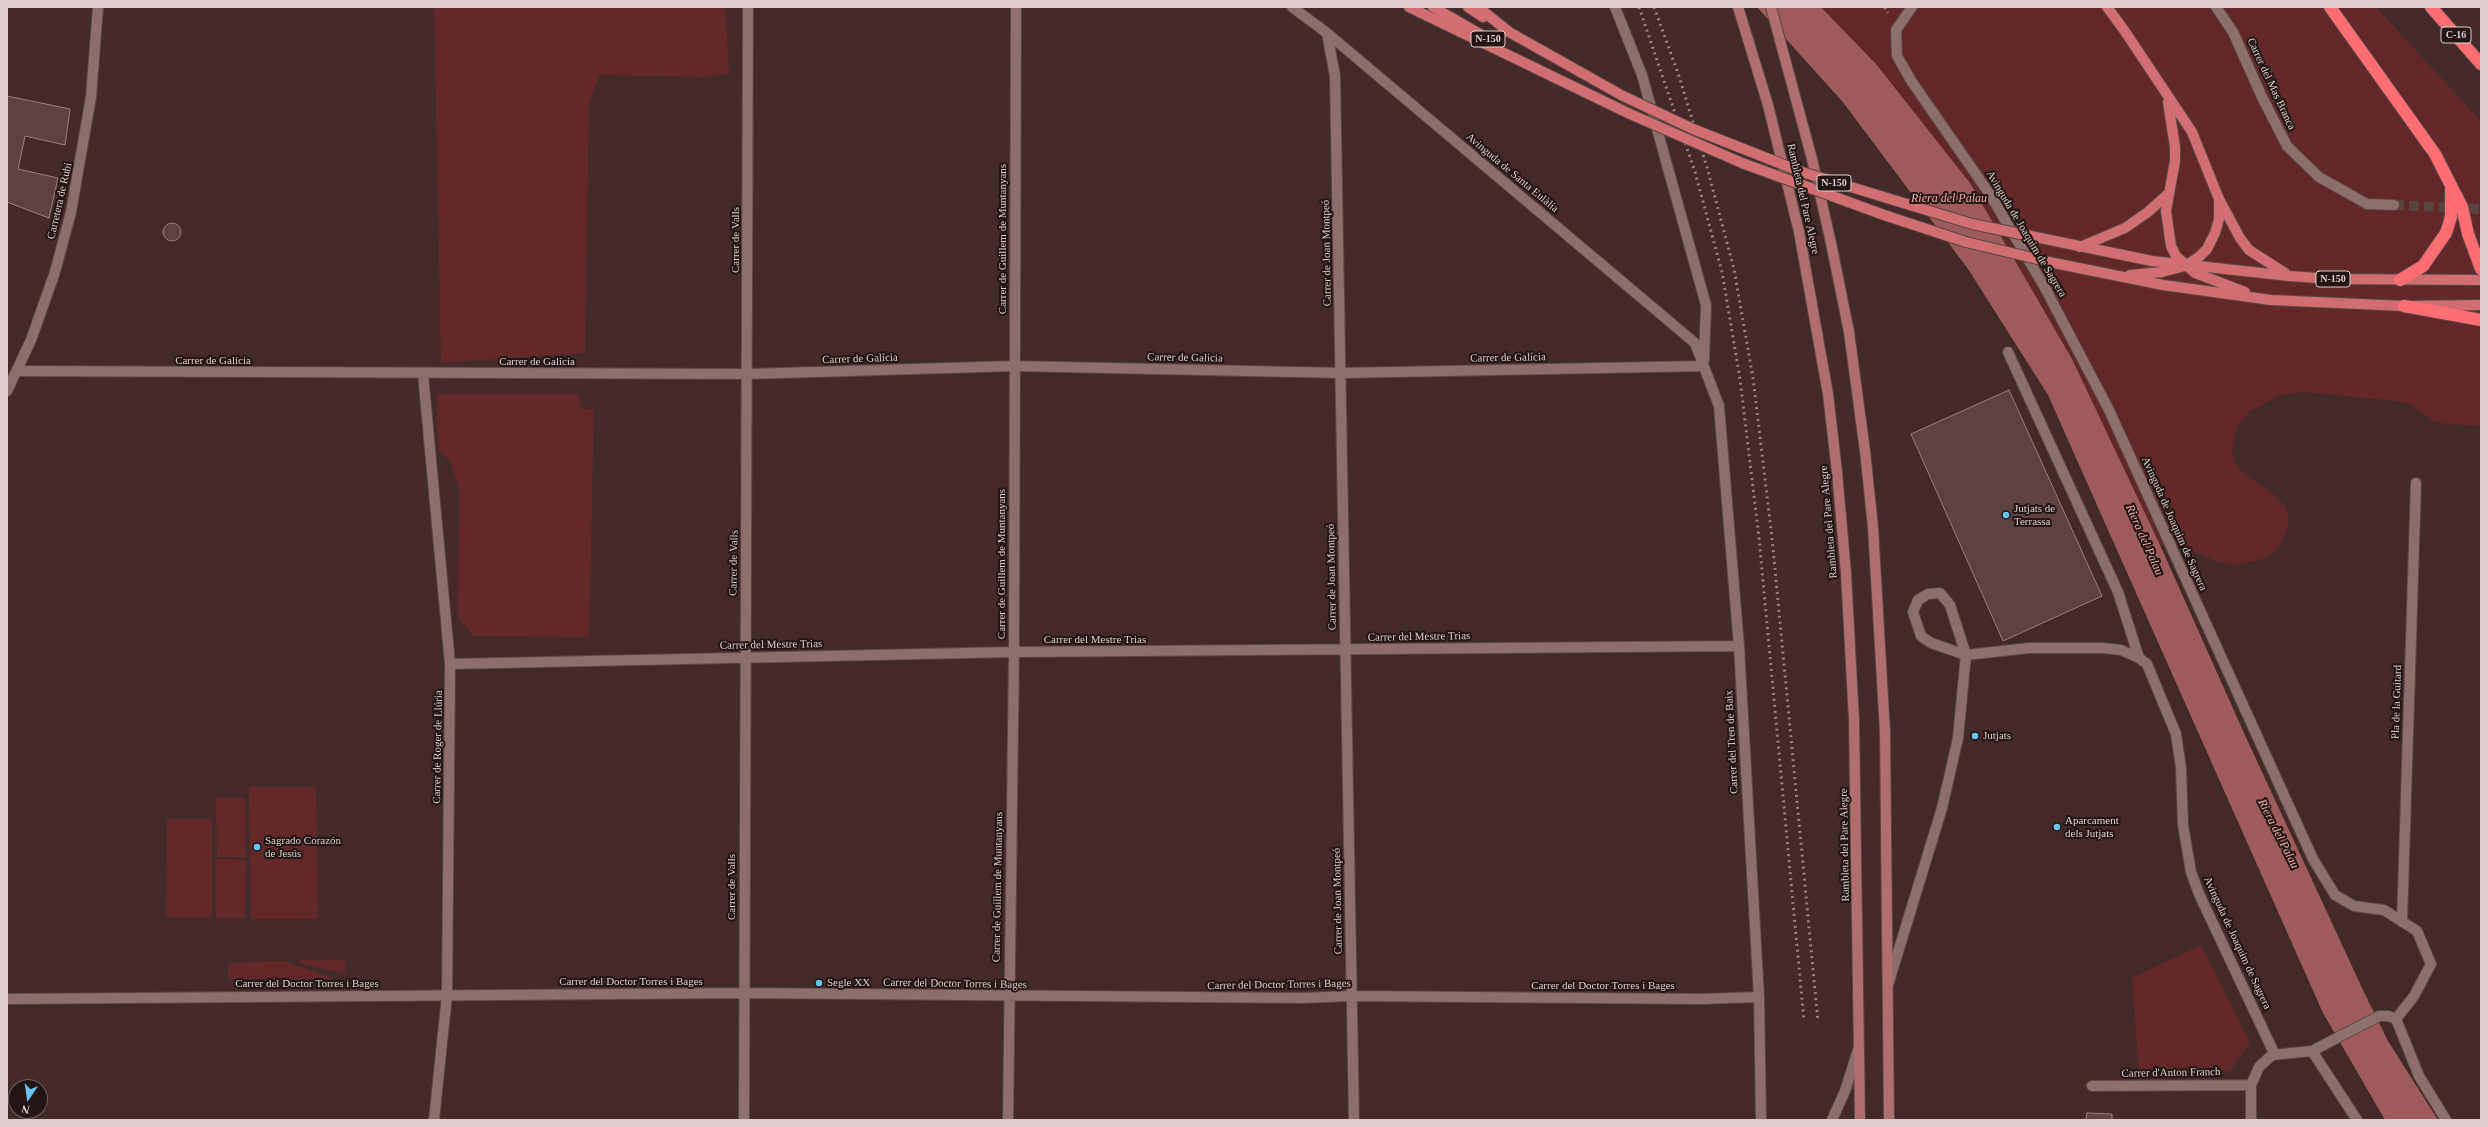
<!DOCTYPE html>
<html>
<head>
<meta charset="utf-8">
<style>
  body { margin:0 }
  #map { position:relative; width:2488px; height:1127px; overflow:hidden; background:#432929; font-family:"Times New Roman",serif }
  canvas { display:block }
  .frame { position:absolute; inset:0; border:8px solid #decdcc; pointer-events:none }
  .north { position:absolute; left:8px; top:1079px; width:40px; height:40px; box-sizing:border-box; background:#221615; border:1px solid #6d5f5e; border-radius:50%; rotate:193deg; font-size:11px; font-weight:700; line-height:16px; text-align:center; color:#decdcc }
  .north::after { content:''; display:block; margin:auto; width:14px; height:18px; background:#67c4f0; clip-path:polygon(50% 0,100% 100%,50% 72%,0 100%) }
</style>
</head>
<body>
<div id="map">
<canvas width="2488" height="1127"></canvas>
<div class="frame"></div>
<div class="north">N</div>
</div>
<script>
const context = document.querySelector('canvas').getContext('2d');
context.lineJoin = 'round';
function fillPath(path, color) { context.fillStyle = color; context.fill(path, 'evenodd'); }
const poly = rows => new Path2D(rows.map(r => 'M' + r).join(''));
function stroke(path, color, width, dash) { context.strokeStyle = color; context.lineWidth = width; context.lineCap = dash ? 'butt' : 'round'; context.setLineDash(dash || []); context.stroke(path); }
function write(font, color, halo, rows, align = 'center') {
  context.font = font + ' "Times New Roman",serif'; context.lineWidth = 4; context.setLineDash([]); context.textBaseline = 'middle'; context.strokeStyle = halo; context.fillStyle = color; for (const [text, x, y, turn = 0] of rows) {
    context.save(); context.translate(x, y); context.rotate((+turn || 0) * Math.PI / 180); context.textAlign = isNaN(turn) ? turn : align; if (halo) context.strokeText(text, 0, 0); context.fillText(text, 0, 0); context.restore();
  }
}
const green = poly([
  [434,7,725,7,729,74,704,77,600,75,589,103,585,353,441,363],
  [1821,7,2376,7,2481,121,2481,426,2447,424,2434,421,2410,404,2397,401,2304,392,2278,396,2249,412,2237,426,2232,451,2235,463,2242,472,2272,493,2286,507,2289,524,2279,547,2266,558,2237,565,2218,562,2180,546,2160,545,2072,359,1970,183,1876,64],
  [437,394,579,394,580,409,594,409,589,637,474,636,458,618,459,487,450,461,438,449],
  [249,787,316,787,318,919,251,919],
  [216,798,245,798,246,857,217,857],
  [167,819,212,819,212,917,166,917],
  [216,859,246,860,245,918,216,918],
  [2201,945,2250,1043,2230,1071,2139,1071,2132,978],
  [299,960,346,960,345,974,299,963],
  [284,961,335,979,228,979,228,963]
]);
const water = poly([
  [1757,7,1821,7,1876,64,1970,183,2072,359,2160,545,2244,733,2363,990,2388,1041,2438,1120,2385,1120,2323,1013,2048,395,1968,269,1842,101]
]);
const building = poly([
  [7,96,70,109,65,145,25,136,18,169,58,178,49,218,7,202,7,96],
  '163 232a9 9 0 1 1 18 0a9 9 0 1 1-18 0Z',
  [2009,390,2102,596,2003,641,1911,434,2009,390],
  [2087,1113,2112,1114,2112,1120,2086,1120,2087,1113]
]);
const minorTunnel = poly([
  [2394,205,2481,209]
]);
const path = poly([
  [1884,7,1888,13]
]);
const minor = poly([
  [1292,7,1327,33,1695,343,1719,406,1739,646,1759,997,1761,1120],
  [1615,7,1642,75,1706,305,1704,360],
  [1912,7,1896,30,1897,56,1912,82,1991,196,2045,288,2109,410,2313,859,2335,895,2354,906,2384,910,2417,931,2431,964,2414,996,2396,1019],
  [2216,7,2233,32,2261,95,2287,146,2319,177,2367,204,2394,205],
  [1327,33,1335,76,1354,1120],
  [2008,352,2118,592,2139,658],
  [18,371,748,374,1014,366,1342,373,1704,366],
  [423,374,450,664,447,995,434,1120],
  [450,664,1014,652,1739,646],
  [2402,922,2416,483],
  [1888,985,1942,808,1958,738,1966,655,1950,605,1940,593,1928,594,1918,600,1913,612,1921,636,1931,643,1966,655,2029,648,2102,648,2121,650,2139,658,2147,664,2176,734,2181,768,2183,825,2191,872,2199,894,2275,1055],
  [7,999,744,993,1302,998,1351,996,1701,999,1759,997],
  [2396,1019,2419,1076,2446,1120],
  [2312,1051,2357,1120],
  [2092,1086,2251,1085],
  [744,1120,748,7],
  [1008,1120,1014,652,1016,7],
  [1832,1120,1845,1091,1858,1050],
  [2251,1120,2251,1085,2259,1067,2272,1055,2312,1051,2379,1016,2388,1016,2396,1019]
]);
const tertiary = poly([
  [7,391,31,340,55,272,71,212,91,97,98,7]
]);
const secondary = poly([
  [1738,7,1768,105,1799,232,1828,394,1837,472,1846,573,1854,720,1860,1120],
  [1771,7,1812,159,1831,243,1849,332,1865,451,1873,527,1885,732,1889,1120]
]);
const primary = poly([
  [1409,7,1630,114],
  [1433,7,1480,34],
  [1468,7,1483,17],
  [1478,7,1509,32,1623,96],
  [2107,7,2124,30,2192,132,2219,199,2240,238,2249,250,2285,273],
  [2168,102,2175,147,2175,161,2166,211,2171,246,2176,256,2195,273,2245,292],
  [2055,241,2152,261,2289,276,2333,279,2481,280],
  [2080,247,2125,228,2148,212,2168,194],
  [2054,263,2163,285,2271,300,2404,306,2481,305],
  [2130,275,2162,272,2185,266,2199,257,2207,249,2215,233,2219,219,2219,199]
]);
const motorway = poly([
  [2330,7,2435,154,2462,207,2468,234,2481,269],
  [2431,7,2481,64],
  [2400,280,2423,266,2446,233,2451,217,2451,190],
  [2404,306,2481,320]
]);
const rail = poly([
  [1639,7,1695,172,1722,272,1740,379,1759,538,1804,1021],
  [1654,7,1678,73,1708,171,1734,269,1753,378,1772,538,1818,1022]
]);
const primaryBridge = poly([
  [1623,96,1693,129,1802,172,1972,224,2055,241],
  [1630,114,1742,163,1884,215,1966,242,2054,263]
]);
const markers = [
  [2006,515,4,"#67c4f0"],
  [1975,736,4,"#67c4f0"],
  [2057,827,4,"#67c4f0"],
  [257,847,4,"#67c4f0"],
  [819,983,4,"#67c4f0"]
];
const shields = [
  [2456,35,30],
  [1488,39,34],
  [1834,183,34],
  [2333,279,34]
];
const shieldNames = [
  ["C-16",2456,35],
  ["N-150",1488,39],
  ["N-150",1834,183],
  ["N-150",2333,279]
];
const streetNames = [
  ["Carrer del Mas Branca",2271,84,65],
  ["Avinguda de Santa Eulàlia",1512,173,40],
  ["Rambleta del Pare Alegre",1803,199,77],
  ["Carretera de Rubi",60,201,-77],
  ["Avinguda de Joaquim de Sagrera",2026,234,59],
  ["Carrer de Guillem de Muntanyans",1003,239,-90],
  ["Carrer de Valls",736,240,-90],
  ["Carrer de Joan Montpeó",1327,253,-91],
  ["Carrer de Galícia",1185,358,1],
  ["Carrer de Galícia",1508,358,-1],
  ["Carrer de Galícia",860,359,-2],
  ["Carrer de Galícia",213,361],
  ["Carrer de Galícia",537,362],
  ["Rambleta del Pare Alegre",1829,522,-95],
  ["Avinguda de Joaquim de Sagrera",2174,524,66],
  ["Carrer de Valls",734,563,-89],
  ["Carrer de Guillem de Muntanyans",1002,564,-90],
  ["Carrer de Joan Montpeó",1332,577,-91],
  ["Carrer del Mestre Trias",1419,637,-1],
  ["Carrer del Mestre Trias",1095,640],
  ["Carrer del Mestre Trias",771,645,-1],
  ["Pla de la Guitard",2397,702,-88],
  ["Carrer del Tren de Baix",1732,742,-93],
  ["Carrer de Roger de Llúria",438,747,-89],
  ["Rambleta del Pare Alegre",1845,845,-91],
  ["Carrer de Valls",732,887,-90],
  ["Carrer de Guillem de Muntanyans",998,887,-89],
  ["Carrer de Joan Montpeó",1338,901,-91],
  ["Avinguda de Joaquim de Sagrera",2237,943,65],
  ["Carrer del Doctor Torres i Bages",631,982],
  ["Carrer del Doctor Torres i Bages",307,984],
  ["Carrer del Doctor Torres i Bages",955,984,1],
  ["Carrer del Doctor Torres i Bages",1279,985,-1],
  ["Carrer del Doctor Torres i Bages",1603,986],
  ["Carrer d'Anton Franch",2171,1073,-1]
];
const poiNames = [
  ["Jutjats de",2014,509],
  ["Terrassa",2014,522],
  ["Jutjats",1983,736],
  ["Aparcament",2065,821],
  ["dels Jutjats",2065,834],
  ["Sagrado Corazón",265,841],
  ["de Jesús",265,854],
  ["Segle XX",827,983]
];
const waterNames = [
  ["Riera del Palau",1949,199],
  ["Riera del Palau",2144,540,66],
  ["Riera del Palau",2278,834,63]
];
fillPath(green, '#622829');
fillPath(water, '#9d5b5b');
fillPath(building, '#5e4241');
stroke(building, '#9d7d7c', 1);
stroke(minorTunnel, '#5a4241', 10, [10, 5]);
stroke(minor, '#5c4645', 12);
stroke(tertiary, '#5c4645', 12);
stroke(secondary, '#5c4645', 12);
stroke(primary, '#5c4645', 12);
stroke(motorway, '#5c4645', 14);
stroke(path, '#8c7776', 2.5, [3, 3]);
stroke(minor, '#8d6e6d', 10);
stroke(tertiary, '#8d6e6d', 10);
stroke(secondary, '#af6e6f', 10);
stroke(primary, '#d16e71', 10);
stroke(motorway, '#fe6e73', 12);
stroke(rail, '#968181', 3, [2, 4]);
stroke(primaryBridge, '#5c4645', 12, []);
stroke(primaryBridge, '#d16e71', 10);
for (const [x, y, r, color] of markers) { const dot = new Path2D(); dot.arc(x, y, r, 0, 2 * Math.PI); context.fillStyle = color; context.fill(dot); stroke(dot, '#221615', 1.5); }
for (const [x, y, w] of shields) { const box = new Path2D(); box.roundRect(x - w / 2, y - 8, w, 16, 3); context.fillStyle = '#221615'; context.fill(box); stroke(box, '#decdcc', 1); }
write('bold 10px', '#decdcc', null, shieldNames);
write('11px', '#decdcc', '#221615', streetNames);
write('11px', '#decdcc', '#221615', poiNames, 'left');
write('italic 12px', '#f8a9a7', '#221615', waterNames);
</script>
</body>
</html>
